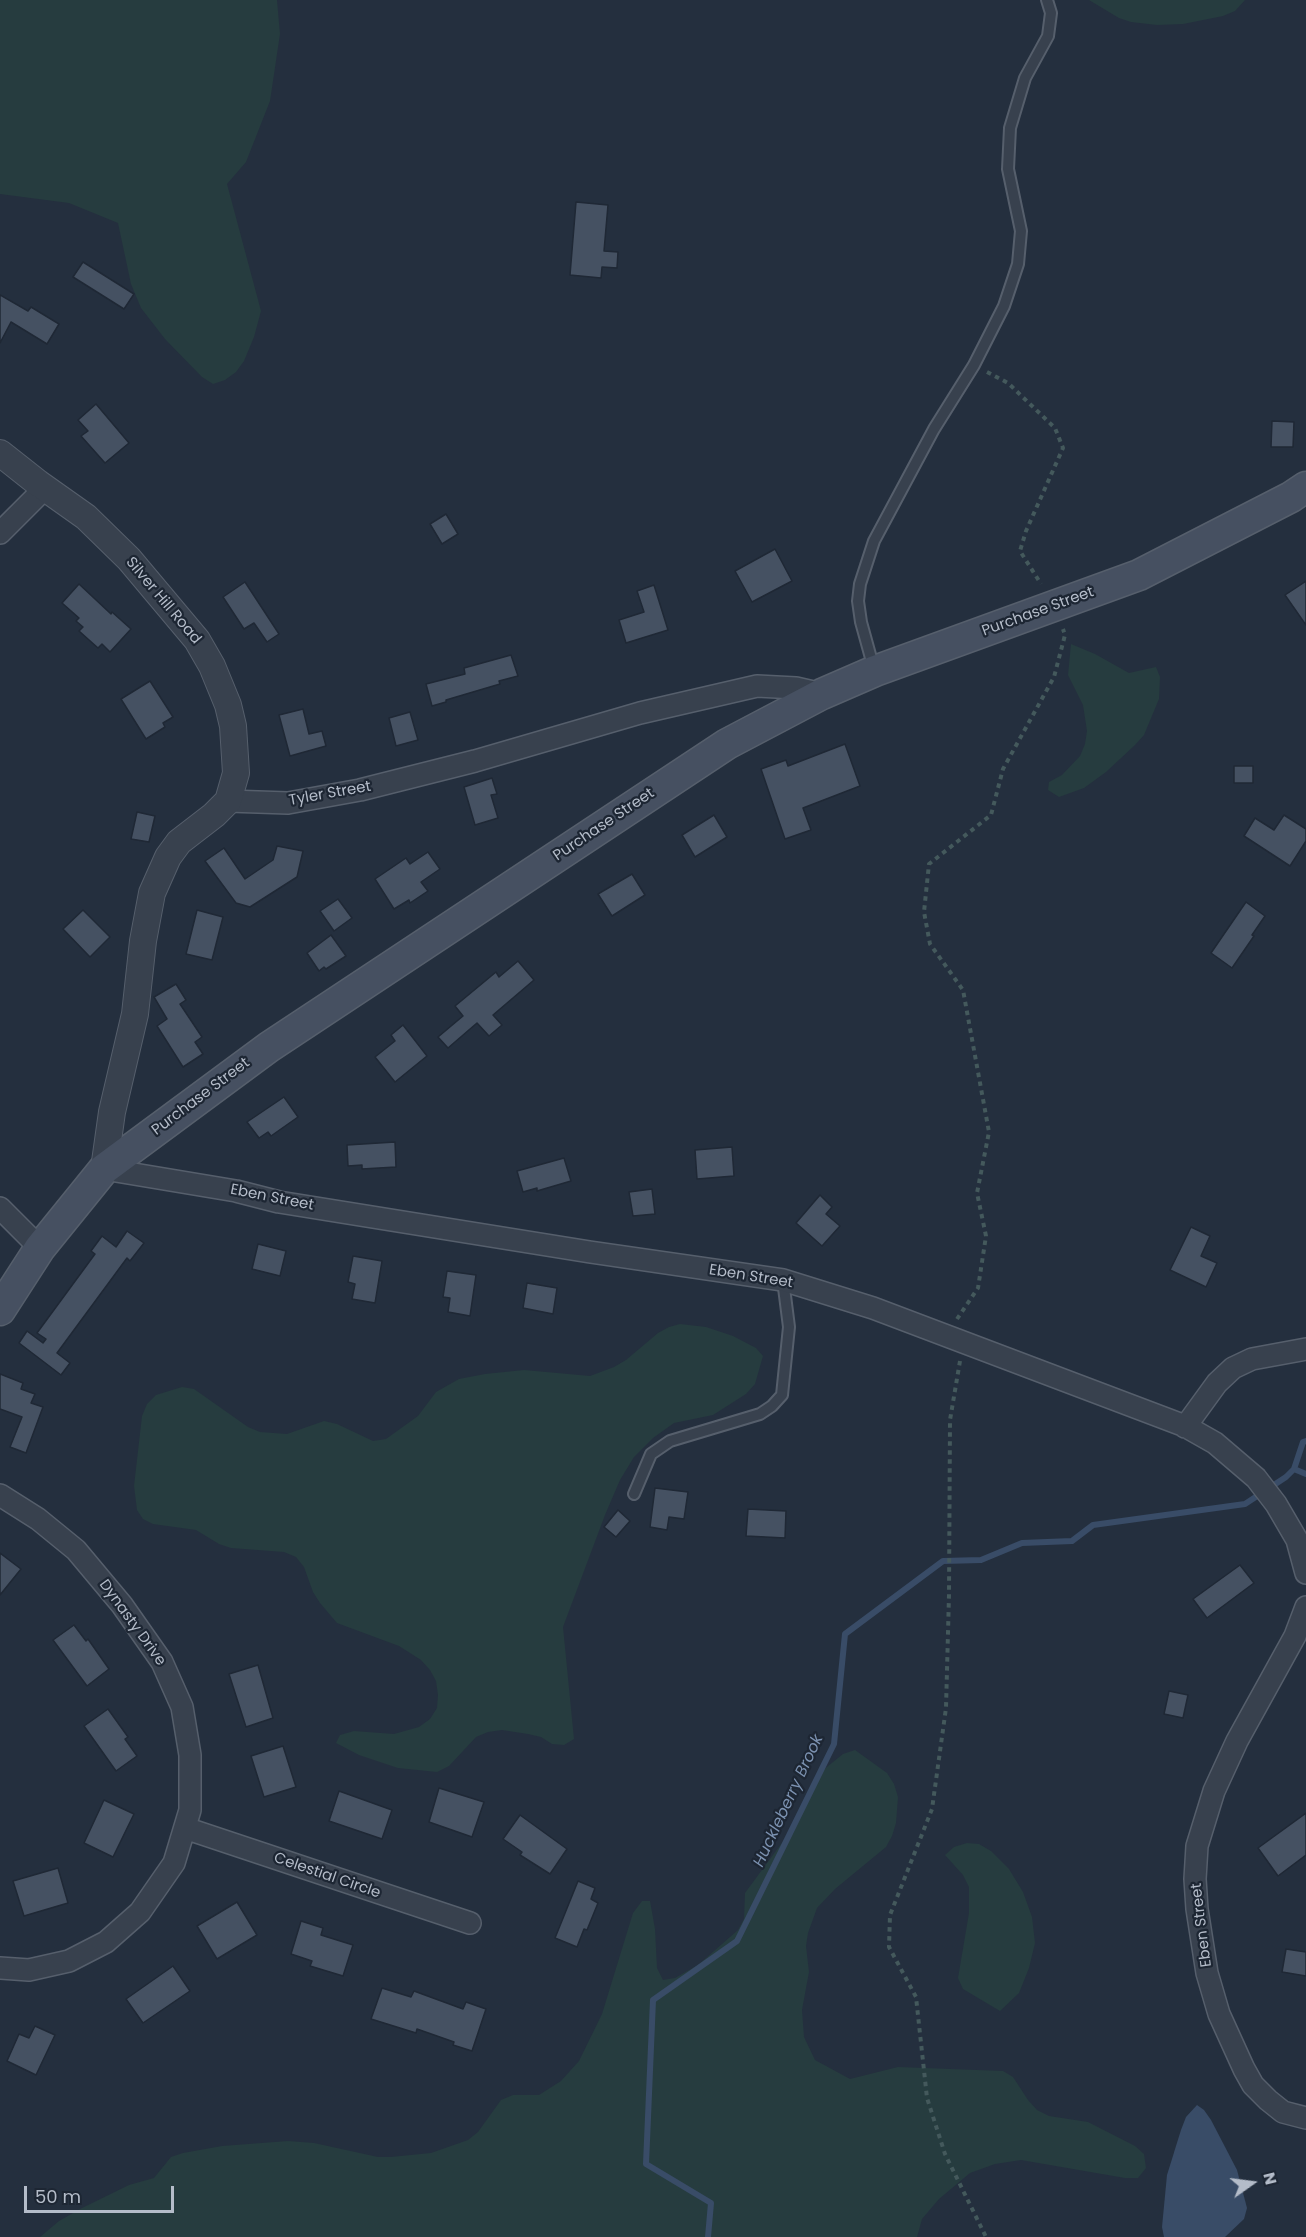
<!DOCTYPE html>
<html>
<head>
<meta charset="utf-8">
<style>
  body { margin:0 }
  #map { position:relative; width:1306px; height:2237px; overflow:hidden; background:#242f3e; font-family:Poppins,sans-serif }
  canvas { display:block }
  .north { position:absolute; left:1222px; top:2153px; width:60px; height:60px; -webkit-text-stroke:4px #1d2633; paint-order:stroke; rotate:76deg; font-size:16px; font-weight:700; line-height:24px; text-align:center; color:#b4bcc9 }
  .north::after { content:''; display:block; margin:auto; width:21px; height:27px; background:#b4bcc9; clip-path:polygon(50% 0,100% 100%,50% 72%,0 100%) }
  .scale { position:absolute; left:24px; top:2186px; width:150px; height:27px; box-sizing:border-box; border:3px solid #b4bcc9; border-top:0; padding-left:8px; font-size:18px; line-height:21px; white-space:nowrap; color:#b4bcc9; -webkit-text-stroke:4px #1d2633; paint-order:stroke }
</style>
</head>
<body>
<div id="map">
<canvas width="1306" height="2237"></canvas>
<div class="north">N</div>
<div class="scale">50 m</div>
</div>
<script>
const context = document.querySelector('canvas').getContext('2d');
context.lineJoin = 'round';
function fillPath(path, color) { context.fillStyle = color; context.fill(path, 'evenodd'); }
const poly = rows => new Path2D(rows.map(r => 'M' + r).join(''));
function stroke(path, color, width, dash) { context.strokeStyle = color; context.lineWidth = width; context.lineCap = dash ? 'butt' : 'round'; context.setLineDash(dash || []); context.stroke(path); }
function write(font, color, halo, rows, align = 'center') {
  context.font = font + ' Poppins,sans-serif'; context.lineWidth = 4.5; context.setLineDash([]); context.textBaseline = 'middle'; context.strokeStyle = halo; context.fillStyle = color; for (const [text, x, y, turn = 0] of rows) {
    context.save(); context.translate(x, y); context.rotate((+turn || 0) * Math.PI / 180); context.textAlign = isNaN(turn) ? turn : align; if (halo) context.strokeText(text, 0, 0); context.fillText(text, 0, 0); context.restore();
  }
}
const green = poly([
  [0,0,277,0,280,34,270,101,246,162,227,184,261,311,254,337,244,361,236,372,225,380,213,384,202,377,165,339,141,308,131,284,118,223,69,203,0,194],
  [1089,0,1245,0,1235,11,1223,16,1183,24,1157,25,1131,22,1119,18],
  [1071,644,1095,654,1129,673,1156,667,1160,677,1159,699,1144,735,1135,745,1106,772,1084,788,1059,797,1048,790,1049,782,1062,775,1080,756,1085,744,1087,731,1083,705,1068,675],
  [680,1324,706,1327,733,1336,756,1348,763,1356,755,1384,746,1394,713,1415,674,1423,653,1438,634,1457,620,1480,605,1515,563,1627,574,1739,564,1745,552,1744,541,1737,528,1734,502,1730,488,1732,476,1737,449,1766,437,1772,398,1768,359,1755,336,1743,340,1735,354,1731,394,1734,419,1727,430,1719,437,1708,438,1695,436,1681,430,1670,421,1660,399,1646,337,1623,320,1603,313,1592,304,1567,296,1557,284,1552,231,1548,219,1544,196,1530,153,1524,143,1519,137,1510,134,1486,142,1416,147,1404,156,1395,182,1387,194,1389,248,1427,260,1432,287,1434,324,1421,337,1424,373,1441,386,1439,418,1416,436,1392,459,1379,485,1374,524,1370,590,1376,614,1367,626,1360,658,1333,669,1327],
  [855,1750,887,1773,894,1784,898,1797,896,1823,892,1836,886,1847,835,1889,817,1908,808,1933,806,1946,809,1972,802,2010,804,2037,815,2060,850,2079,898,2067,1003,2071,1013,2077,1028,2100,1037,2110,1049,2116,1088,2122,1135,2146,1144,2154,1146,2168,1138,2178,1125,2178,1021,2160,995,2164,970,2173,939,2199,922,2219,917,2237,40,2237,59,2221,82,2208,129,2185,154,2178,171,2157,183,2153,222,2146,288,2141,314,2143,378,2157,391,2157,431,2153,468,2140,478,2132,501,2100,513,2095,539,2095,561,2081,579,2061,602,2014,629,1926,633,1913,642,1901,650,1901,655,1929,657,1968,663,1980,675,1978,698,1965,738,1930,744,1919,745,1893,784,1840,822,1771,843,1754],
  [967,1843,979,1844,991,1851,1009,1869,1023,1892,1032,1917,1035,1943,1029,1968,1019,1993,1000,2011,963,1989,958,1978,969,1913,969,1887,963,1875,945,1855,954,1847]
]);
const water = poly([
  [1197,2105,1204,2110,1211,2120,1237,2170,1247,2208,1244,2219,1225,2237,1164,2237,1162,2227,1167,2175,1181,2130,1186,2117]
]);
const stream = poly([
  [1294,1469,1306,1474],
  [708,2237,711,2203,646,2164,653,2000,737,1941,834,1744,845,1634,943,1561,981,1560,1022,1543,1072,1541,1093,1525,1245,1504,1286,1477,1294,1469,1303,1442,1306,1441]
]);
const building = poly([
  [576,202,608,205,604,251,618,252,617,268,602,267,601,278,570,275,576,202],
  [83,262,134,294,124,309,73,277,83,262],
  [0,295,28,311,31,307,59,324,47,344,11,322,0,343,0,295],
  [96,404,129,443,105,463,81,436,88,431,78,420,96,404],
  [1272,421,1294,422,1293,447,1271,447,1272,421],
  [446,514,458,534,442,544,430,524,446,514],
  [775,549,792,581,752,602,735,571,775,549],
  [1306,581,1306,625,1285,595,1306,581],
  [245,582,279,634,267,642,254,623,244,629,223,597,245,582],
  [79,584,111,614,112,612,131,629,110,652,102,644,98,648,79,631,83,627,76,621,79,618,62,603,79,584],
  [654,585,668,630,626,643,619,620,644,612,637,591,654,585],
  [511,655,518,676,499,681,500,684,446,700,446,702,432,706,426,684,465,674,464,668,511,655],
  [150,681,173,717,163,723,165,727,146,739,121,699,150,681],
  [303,709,309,734,322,731,326,746,290,756,279,715,303,709],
  [410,712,418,740,396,746,389,718,410,712],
  [845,744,860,786,803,808,811,830,785,839,761,769,786,760,788,766,845,744],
  [1234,766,1253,766,1253,783,1234,783,1234,766],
  [492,778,497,794,491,795,498,818,475,825,464,787,492,778],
  [137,812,155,816,149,842,131,839,137,812],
  [714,815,727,837,695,857,682,835,714,815],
  [1284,815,1306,829,1306,841,1290,866,1244,836,1255,818,1274,830,1284,815],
  [277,846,303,851,297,877,250,907,236,903,205,861,224,848,245,879,273,860,277,846],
  [428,852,440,869,421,882,428,891,410,903,409,900,394,909,375,879,406,858,410,864,428,852],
  [632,874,645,895,612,916,598,894,632,874],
  [338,899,352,918,334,931,320,911,338,899],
  [1246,902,1265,916,1252,935,1254,936,1232,968,1211,953,1246,902],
  [83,910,110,937,90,957,63,929,83,910],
  [197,910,223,917,212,960,186,954,197,910],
  [331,935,346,956,326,969,324,967,319,971,307,953,331,935],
  [518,961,534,980,493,1015,502,1025,489,1036,477,1023,448,1048,438,1037,463,1016,455,1006,496,972,499,977,518,961],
  [176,984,186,1000,180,1004,202,1037,195,1042,203,1054,183,1067,157,1026,167,1019,154,997,176,984],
  [403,1025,427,1056,395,1082,375,1057,395,1041,391,1035,403,1025],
  [284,1097,298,1117,271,1136,268,1132,259,1138,247,1122,284,1097],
  [395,1142,396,1167,362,1169,362,1165,348,1166,347,1145,395,1142],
  [732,1147,734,1176,697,1179,695,1150,732,1147],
  [564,1158,571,1181,537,1191,537,1188,523,1192,517,1171,564,1158],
  [652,1189,655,1214,633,1216,629,1192,652,1189],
  [820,1195,832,1207,826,1214,840,1226,822,1246,796,1223,820,1195],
  [1191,1227,1210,1236,1201,1256,1217,1263,1206,1287,1170,1270,1191,1227],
  [127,1231,144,1243,130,1261,127,1258,57,1353,70,1363,61,1375,19,1343,27,1331,43,1343,46,1339,37,1333,95,1254,91,1251,102,1236,116,1247,127,1231],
  [258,1244,286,1251,280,1276,252,1269,258,1244],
  [353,1256,382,1261,375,1303,352,1299,355,1284,348,1282,353,1256],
  [447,1271,476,1275,470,1316,448,1312,450,1298,443,1297,447,1271],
  [527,1283,557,1288,553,1314,523,1308,527,1283],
  [0,1374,23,1383,21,1389,35,1394,31,1403,43,1407,26,1453,10,1447,22,1417,0,1409,0,1374],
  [655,1488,688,1492,684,1519,669,1517,667,1530,650,1527,655,1488],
  [748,1509,786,1511,785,1538,746,1536,748,1509],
  [618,1510,630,1521,616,1537,604,1527,618,1510],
  [0,1553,21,1569,0,1595,0,1553],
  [1240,1565,1254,1583,1207,1618,1193,1599,1240,1565],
  [74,1625,86,1641,88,1639,109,1669,87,1686,53,1640,74,1625],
  [258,1665,273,1718,246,1727,229,1674,258,1665],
  [1169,1691,1188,1695,1183,1718,1164,1714,1169,1691],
  [108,1709,128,1737,125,1739,137,1756,116,1771,84,1726,108,1709],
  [283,1746,296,1787,264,1797,251,1756,283,1746],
  [439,1788,484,1802,472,1837,429,1822,439,1788],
  [339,1791,392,1810,382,1839,329,1821,339,1791],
  [104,1800,134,1814,113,1857,84,1843,104,1800],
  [1306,1813,1306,1855,1278,1876,1258,1848,1306,1813],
  [520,1815,567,1849,550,1874,520,1855,522,1852,503,1839,520,1815],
  [58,1868,68,1903,24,1916,13,1881,58,1868],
  [578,1881,595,1888,591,1899,598,1903,587,1930,584,1929,577,1947,555,1938,578,1881],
  [237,1902,257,1935,217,1959,197,1926,237,1902],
  [301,1921,323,1928,321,1935,353,1945,343,1976,310,1966,312,1961,291,1954,301,1921],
  [1286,1949,1306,1952,1306,1976,1282,1972,1286,1949],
  [173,1966,190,1991,143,2023,126,1999,173,1966],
  [382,1988,411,1997,414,1991,463,2009,466,2002,486,2009,472,2051,453,2045,454,2042,417,2029,416,2033,371,2019,382,1988],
  [35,2026,55,2035,36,2075,7,2061,19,2034,29,2038,35,2026]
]);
const path = poly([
  [987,372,1008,383,1055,428,1063,448,1026,531,1020,551,1041,584],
  [957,1319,978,1288,986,1236,977,1193,989,1132,963,990,930,944,924,912,929,864,991,815,1003,769,1054,677,1065,635,1063,629],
  [960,1361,950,1420,949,1595,946,1708,932,1809,890,1915,889,1947,916,1997,927,2098,945,2154,986,2237]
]);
const service = poly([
  [874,669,861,622,858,601,860,584,874,541,934,429,974,365,1004,306,1018,264,1021,231,1008,169,1010,128,1025,78,1048,36,1051,13,1047,0],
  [634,1494,651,1454,670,1441,760,1414,772,1406,782,1395,789,1327,783,1280]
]);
const minor = poly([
  [0,533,45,488],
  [228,801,288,803,360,790,475,761,640,713,757,686,796,688,822,694],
  [104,1169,236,1191,279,1202,590,1252,783,1280,873,1308,1185,1426,1215,1443,1256,1478,1276,1504,1297,1540,1306,1573],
  [0,1208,40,1248],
  [1185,1427,1217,1383,1233,1368,1252,1359,1306,1349],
  [0,1495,38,1519,76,1550,122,1605,162,1662,182,1707,190,1755,190,1810,174,1863,140,1912,106,1942,69,1961,29,1970,0,1968],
  [1306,1607,1295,1636,1237,1741,1214,1791,1197,1846,1195,1879,1197,1909,1207,1973,1219,2014,1244,2069,1253,2085,1268,2100,1283,2112,1306,2118],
  [185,1828,470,1923]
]);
const tertiary = poly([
  [0,453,38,483,86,517,129,559,197,640,212,666,228,705,233,726,236,773,228,801,214,815,179,842,168,857,152,893,143,941,135,1014,112,1112,104,1169]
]);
const secondary = poly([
  [0,1310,40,1248,104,1169,269,1047,727,744,822,694,875,671,1139,575,1291,497,1306,487]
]);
const streetNames = [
  ["Silver Hill Road",163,601,50],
  ["Purchase Street",1038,612,-20],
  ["Tyler Street",330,794,-10],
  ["Purchase Street",604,825,-34],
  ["Purchase Street",201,1097,-37],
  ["Eben Street",272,1198,11],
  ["Eben Street",751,1277,9],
  ["Dynasty Drive",132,1623,54],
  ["Celestial Circle",327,1876,19],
  ["Eben Street",1202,1925,-97]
];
const waterNames = [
  ["Huckleberry Brook",789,1801,-65]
];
fillPath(green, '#263c3f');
fillPath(water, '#394c67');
stroke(stream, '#394c67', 6);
fillPath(building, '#455162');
stroke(building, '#1f2835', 1.5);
stroke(service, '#565f6c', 14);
stroke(minor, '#565f6c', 24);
stroke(tertiary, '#565f6c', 28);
stroke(secondary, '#565f6c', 33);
stroke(path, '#44595c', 4, [4.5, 4.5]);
stroke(service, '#38414e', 10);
stroke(minor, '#38414e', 21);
stroke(tertiary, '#38414e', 26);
stroke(secondary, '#465061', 30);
write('15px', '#b4bcc9', '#1d2633', streetNames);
write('italic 16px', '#7c92b1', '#1d2633', waterNames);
</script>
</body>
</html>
